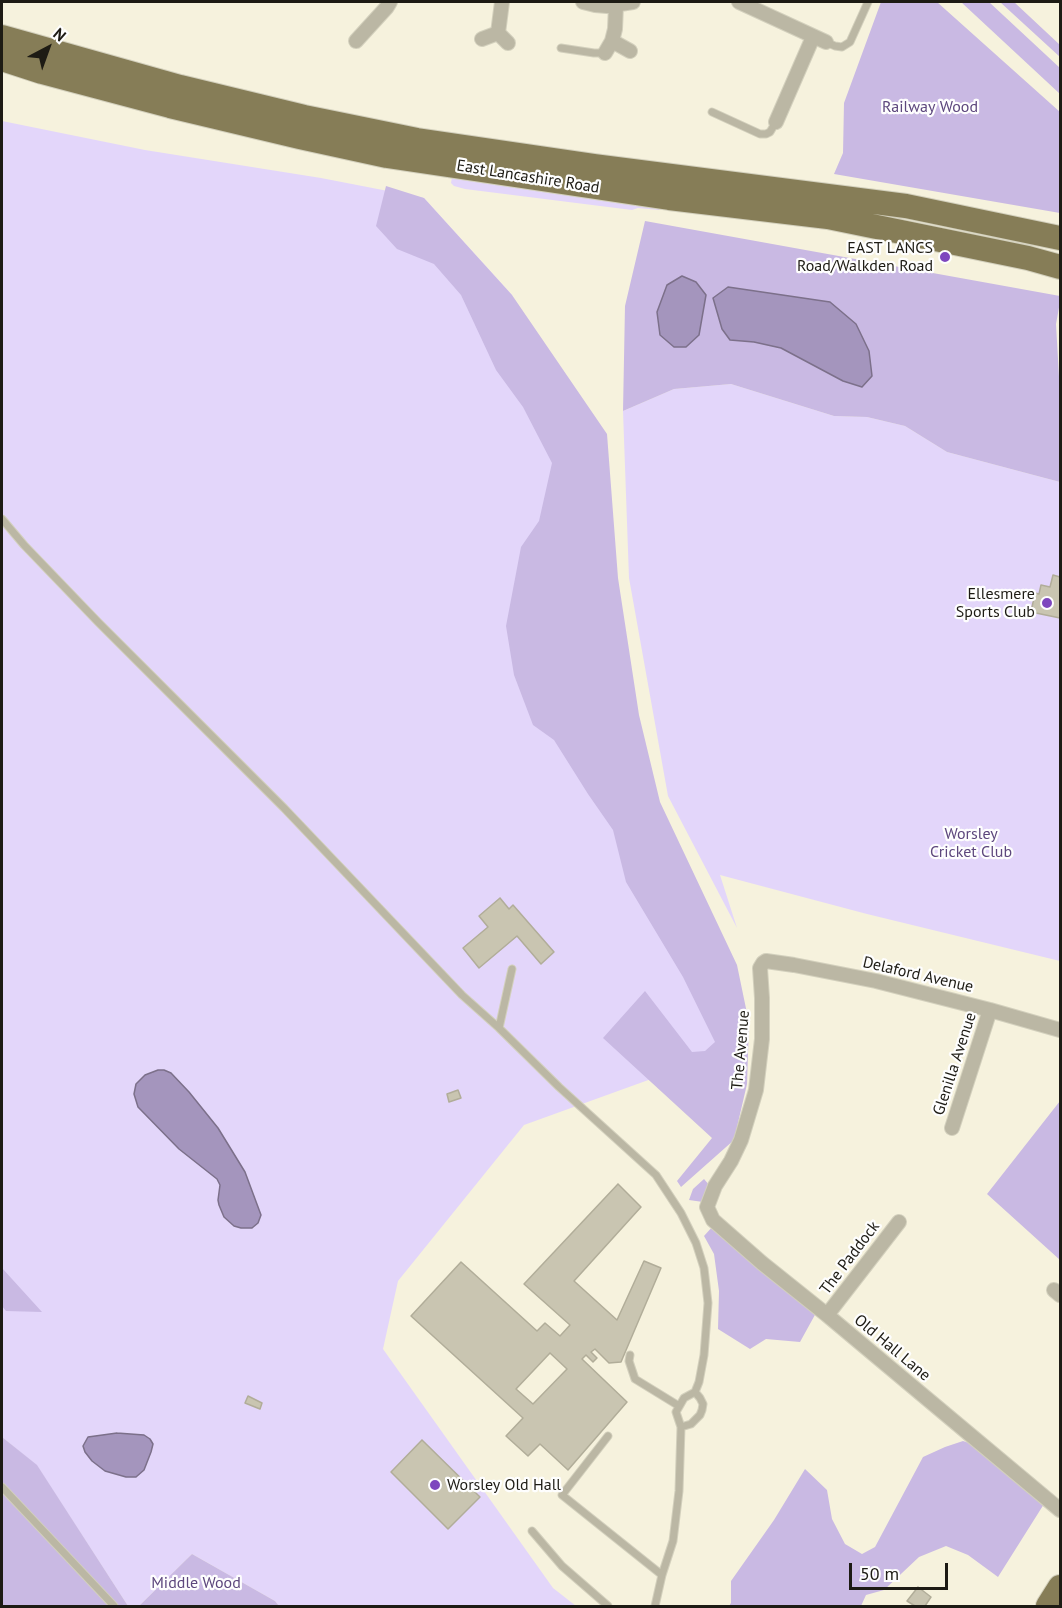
<!DOCTYPE html>
<html>
<head>
<meta charset="utf-8">
<style>
  body { margin:0 }
  #map { position:relative; width:1062px; height:1608px; overflow:hidden; background:#f6f2dd; font-family:"PT Sans",sans-serif }
  canvas { display:block }
  .frame { position:absolute; inset:0; border:3px solid #1d1b14; pointer-events:none }
  .north { position:absolute; left:18px; top:18px; width:60px; height:60px; -webkit-text-stroke:4px #fefefe; paint-order:stroke; rotate:41deg; font-size:16px; font-weight:700; line-height:24px; text-align:center; color:#1d1b14 }
  .north::after { content:''; display:block; margin:auto; width:21px; height:27px; background:#1d1b14; clip-path:polygon(50% 0,100% 100%,50% 72%,0 100%) }
  .scale { position:absolute; left:849px; top:1563px; width:99px; height:27px; box-sizing:border-box; border:3px solid #1d1b14; border-top:0; padding-left:8px; font-size:18px; line-height:21px; white-space:nowrap; color:#1d1b14; -webkit-text-stroke:4px #fefefe; paint-order:stroke }
</style>
</head>
<body>
<div id="map">
<canvas width="1062" height="1608"></canvas>
<div class="frame"></div>
<div class="north">N</div>
<div class="scale">50 m</div>
</div>
<script>
const context = document.querySelector('canvas').getContext('2d');
context.lineJoin = 'round';
function fillPath(path, color) { context.fillStyle = color; context.fill(path, 'evenodd'); }
const poly = rows => new Path2D(rows.map(r => 'M' + r).join(''));
function stroke(path, color, width, dash) { context.strokeStyle = color; context.lineWidth = width; context.lineCap = dash ? 'butt' : 'round'; context.setLineDash(dash || []); context.stroke(path); }
function write(font, color, halo, rows, align = 'center') {
  context.font = font + ' "PT Sans",sans-serif'; context.lineWidth = 4.5; context.setLineDash([]); context.textBaseline = 'middle'; context.strokeStyle = halo; context.fillStyle = color; for (const [text, x, y, turn = 0] of rows) {
    context.save(); context.translate(x, y); context.rotate((+turn || 0) * Math.PI / 180); context.textAlign = isNaN(turn) ? turn : align; if (halo) context.strokeText(text, 0, 0); context.fillText(text, 0, 0); context.restore();
  }
}
const green = poly([
  [2,121,145,150,321,178,424,198,512,295,607,656,723,1053,524,1125,398,1281,383,1349,553,1588,576,1606,279,1606,275,1601,192,1554,139,1606,128,1606,37,1466,2,1437],
  [452,177,660,208,659,210,638,208,632,210,465,189,454,186,451,183],
  [731,384,834,416,867,417,905,426,947,452,1060,482,1060,961,867,914,720,875,737,928,668,796,629,578,623,411,674,389]
]);
const forest = poly([
  [881,2,937,2,1060,112,1060,213,834,174,843,153,844,103],
  [961,2,989,2,1060,68,1060,94],
  [1000,2,1014,2,1060,45,1060,57],
  [386,186,424,198,512,295,607,434,618,578,639,715,660,802,737,965,749,1023,747,1084,734,1140,681,1187,677,1181,712,1138,603,1038,645,991,692,1052,705,1051,715,1042,683,977,626,882,613,830,588,794,554,740,533,725,514,675,506,626,521,547,539,521,552,463,523,407,496,370,461,295,434,264,397,249,376,226],
  [645,221,1060,296,1060,302,1056,324,1060,394,1060,482,947,452,905,426,867,417,834,416,731,384,674,389,623,411,625,306],
  [856,324,843,381,781,348,754,342,730,340],
  [1060,1101,1060,1260,987,1194],
  [704,1179,710,1186,703,1202,689,1200,693,1189],
  [713,1226,816,1313,800,1342,766,1339,750,1349,718,1329,719,1291,714,1254,704,1236],
  [2,1268,42,1312,6,1311,2,1306],
  [2,1437,37,1465,128,1606,2,1606],
  [963,1441,975,1445,1044,1504,998,1577,968,1555,946,1546,919,1557,884,1590,866,1595,861,1606,729,1606,731,1603,731,1581,774,1520,805,1469,827,1490,832,1519,845,1544,862,1554,875,1547,923,1457,945,1447],
  [192,1554,275,1601,279,1606,139,1606]
]);
const water = poly([
  [682,276,696,282,706,295,699,335,686,347,674,347,660,335,657,312,667,285,682,276],
  [728,287,830,302,856,324,869,351,872,376,862,387,843,381,781,348,754,342,730,340,722,329,713,298,728,287],
  [158,1070,164,1070,171,1073,189,1092,218,1128,245,1172,261,1215,258,1223,252,1228,241,1228,234,1226,224,1217,219,1205,218,1200,220,1185,217,1179,179,1149,138,1107,134,1094,136,1084,145,1075,158,1070],
  [117,1433,144,1435,150,1439,153,1444,151,1452,144,1470,136,1477,126,1477,105,1471,92,1461,85,1452,83,1446,88,1437,117,1433]
]);
const building = poly([
  [1053,575,1060,577,1060,618,1031,612,1035,593,1039,594,1041,585,1050,587,1053,575],
  [500,898,509,909,513,905,554,952,541,964,517,936,479,968,463,948,488,927,479,916,500,898],
  [458,1090,461,1098,449,1102,447,1094,458,1090],
  [618,1184,641,1207,574,1281,617,1320,644,1261,661,1268,621,1362,609,1363,595,1349,591,1352,597,1358,593,1362,586,1355,582,1359,627,1402,568,1470,540,1444,528,1456,506,1436,523,1418,411,1316,461,1262,537,1331,545,1323,560,1336,570,1325,524,1284,618,1184],
  [550,1353,567,1369,533,1404,516,1389,550,1353],
  [248,1396,262,1403,260,1409,245,1403,248,1396],
  [422,1440,480,1497,448,1529,391,1472,422,1440],
  [918,1587,931,1597,925,1606,915,1606,907,1601,918,1587]
]);
const service = poly([
  [826,42,835,46,842,47,850,42,868,2],
  [561,48,594,53,605,53],
  [712,112,760,134,766,134,770,132,776,122],
  [2,519,24,545,98,622,284,808,462,995,499,1028],
  [512,969,499,1028,559,1087,656,1175,681,1213,696,1243,704,1268,708,1303,704,1355,699,1382,695,1392,684,1398,676,1412,681,1427,679,1491,673,1541,662,1575,655,1606],
  [630,1355,629,1361,635,1379,679,1406],
  [681,1427,691,1424,700,1415,702,1410,703,1404,700,1398,695,1392],
  [608,1436,562,1495,662,1575],
  [2,1487,114,1606],
  [532,1531,562,1566,608,1606]
]);
const minor = poly([
  [583,2,595,5,607,6,633,2],
  [739,2,826,42],
  [498,33,508,43],
  [482,39,498,33,502,2],
  [356,41,387,7,390,2],
  [612,41,630,51],
  [605,53,612,41,615,29,616,5],
  [776,122,813,37],
  [1060,1030,990,1010,876,981,794,965,766,961,763,963,760,968,762,998,762,1039,756,1090,741,1140,731,1161,715,1186,707,1207,713,1220,762,1263,827,1315,1060,1510],
  [952,1128,990,1010],
  [1054,1290,1060,1295],
  [827,1315,899,1222]
]);
const trunk = poly([
  [2,37,180,87,304,117,417,140,595,166,906,206,1060,238],
  [2,59,42,72,170,106,300,137,387,156,669,198,828,217,1028,258,1060,267],
  [1048,1606,1060,1587]
]);
const markers = [
  [945,257,6,"#7e47be"],
  [1047,603,6,"#7e47be"],
  [435,1485,6,"#7e47be"]
];
const parkNames = [
  ["Railway Wood",930,107],
  ["Worsley",971,834],
  ["Cricket Club",971,852],
  ["Middle Wood",196,1583]
];
const streetNames = [
  ["East Lancashire Road",528,177,9],
  ["Delaford Avenue",918,975,13],
  ["The Avenue",741,1050,-85],
  ["Glenilla Avenue",955,1064,-72],
  ["The Paddock",850,1258,-53],
  ["Old Hall Lane",892,1348,40]
];
const poiNames = [
  ["EAST LANCS",933,248],
  ["Road/Walkden Road",933,266],
  ["Ellesmere",1035,594],
  ["Sports Club",1035,612],
  ["Worsley Old Hall",447,1485,"left"]
];
fillPath(green, '#e3d6fa');
fillPath(forest, '#c9b9e3');
fillPath(water, '#a495bd');
stroke(water, '#7c708a', 1.5);
fillPath(building, '#c9c5b1');
stroke(building, '#b1ad99', 1.5);
stroke(service, '#d3d0bd', 9);
stroke(minor, '#d3d0bd', 16);
stroke(trunk, '#d3d0bd', 26);
stroke(service, '#bbb7a4', 7);
stroke(minor, '#bbb7a4', 14);
stroke(trunk, '#867d57', 24);
for (const [x, y, r, color] of markers) { const dot = new Path2D(); dot.arc(x, y, r, 0, 2 * Math.PI); context.fillStyle = color; context.fill(dot); stroke(dot, '#fefefe', 2); }
write('16px', '#5d477d', '#fefefe', parkNames);
write('16px', '#1d1b14', '#fefefe', streetNames);
write('16px', '#1d1b14', '#fefefe', poiNames, 'right');
</script>
</body>
</html>
